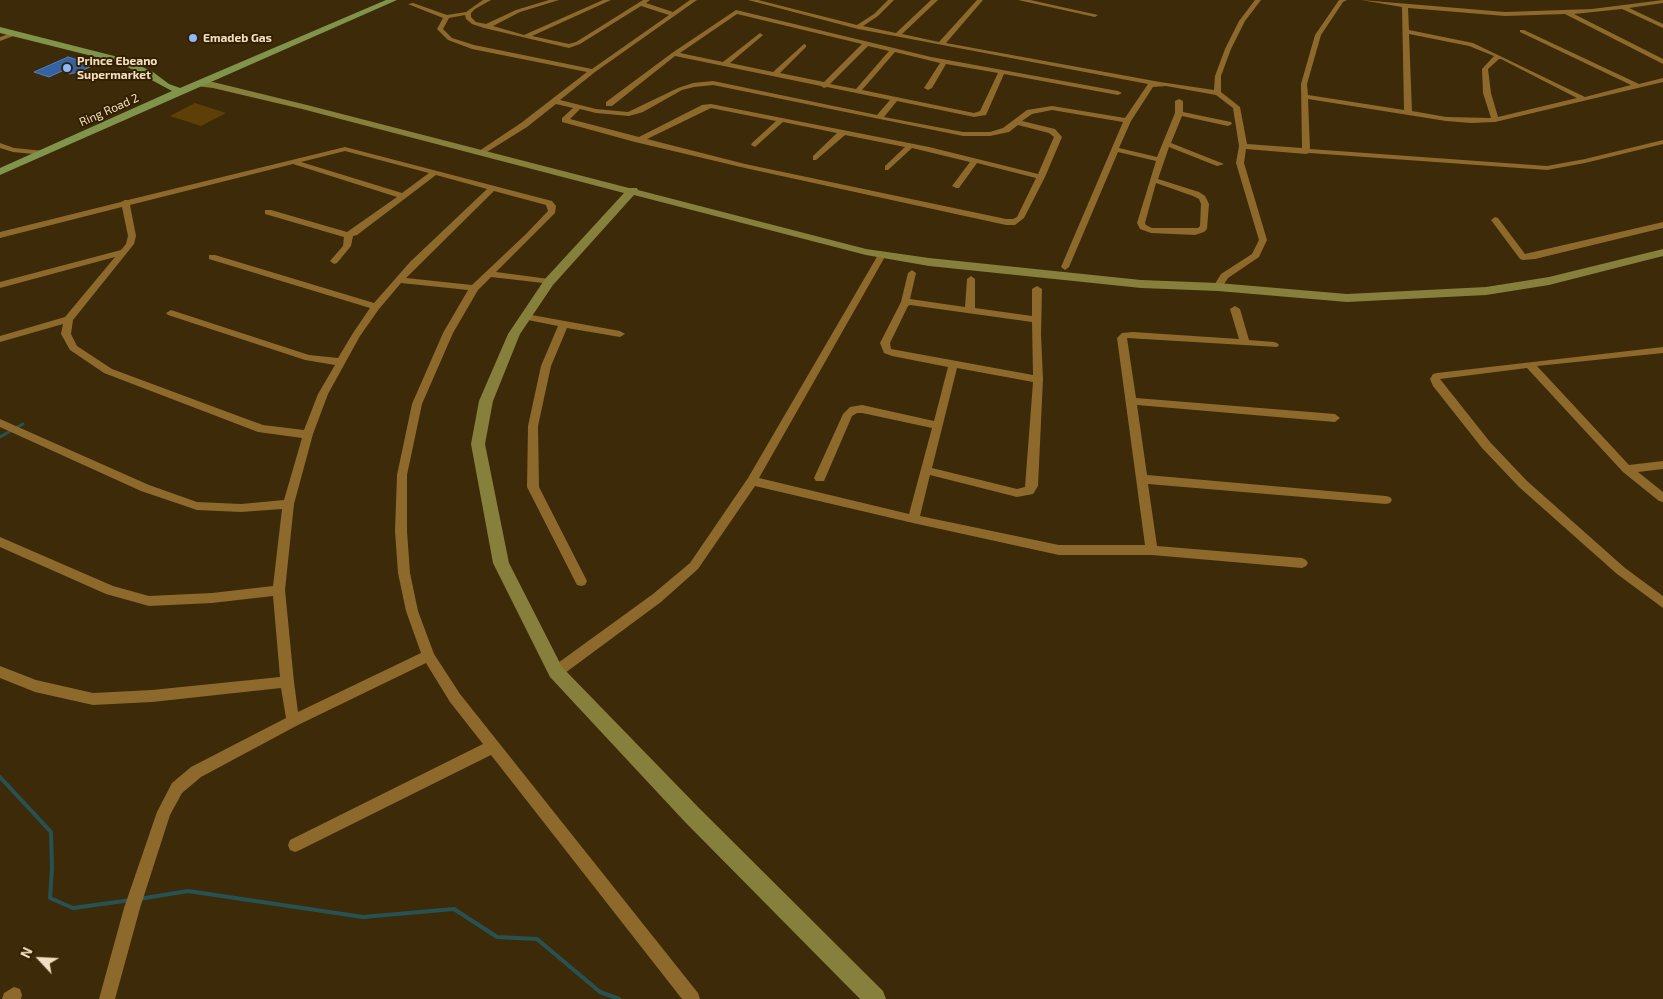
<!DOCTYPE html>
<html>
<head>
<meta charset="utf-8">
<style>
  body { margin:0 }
  #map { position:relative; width:1663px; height:999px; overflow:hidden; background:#3d2a09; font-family:"Exo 2",sans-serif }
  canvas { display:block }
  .north { position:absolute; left:15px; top:934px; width:50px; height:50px; -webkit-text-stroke:4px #322000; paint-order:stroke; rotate:295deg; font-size:14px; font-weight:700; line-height:20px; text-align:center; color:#f2dec1 }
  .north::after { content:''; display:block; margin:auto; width:18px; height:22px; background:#f2dec1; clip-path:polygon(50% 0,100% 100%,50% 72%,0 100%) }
</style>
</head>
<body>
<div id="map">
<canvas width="1663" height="999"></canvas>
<div class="north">N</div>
</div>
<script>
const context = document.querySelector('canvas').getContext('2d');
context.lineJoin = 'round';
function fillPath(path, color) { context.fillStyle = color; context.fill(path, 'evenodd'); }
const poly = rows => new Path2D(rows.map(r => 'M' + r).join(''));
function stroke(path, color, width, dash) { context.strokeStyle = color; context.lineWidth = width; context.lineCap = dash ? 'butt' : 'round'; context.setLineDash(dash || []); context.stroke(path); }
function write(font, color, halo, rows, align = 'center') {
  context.font = font + ' "Exo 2",sans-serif'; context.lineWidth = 4; context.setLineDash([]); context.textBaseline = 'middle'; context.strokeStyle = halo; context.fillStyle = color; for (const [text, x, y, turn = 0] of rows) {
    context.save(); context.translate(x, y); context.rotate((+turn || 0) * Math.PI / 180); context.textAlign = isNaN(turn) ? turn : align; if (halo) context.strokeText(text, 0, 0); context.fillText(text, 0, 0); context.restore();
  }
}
const green = poly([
  [195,103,226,113,201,126,170,116]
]);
const streamFar1 = poly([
  [0,437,23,424]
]);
const stream = poly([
  [0,777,51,832,52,869,50,898,73,908,131,900],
  [139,899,188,891,363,917,454,909,497,937,537,939,600,992,619,999]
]);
const building = poly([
  [68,57,94,65,81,71,70,74,62,71,49,77,34,72,68,57]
]);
const street = poly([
  [483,0,491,0,475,9,471,13,471,17,476,22,486,24,516,10,549,0,559,0,520,12,493,26,524,35,603,0,611,0,532,36,569,44,576,42,643,0,650,0,646,3,673,12,690,0,697,0,595,72,560,100,596,109,628,112,678,88,693,83,713,81,877,115,890,100,827,87,824,88,821,86,675,56,612,106,606,106,606,102,672,53,736,10,931,57,1118,91,1122,93,1118,95,1004,74,986,115,974,117,897,101,884,117,963,132,990,132,1003,128,1027,110,1052,106,1125,118,1148,84,858,29,748,0,758,0,857,25,874,14,888,0,894,0,878,16,863,26,896,33,931,0,938,0,902,34,939,42,977,0,983,0,946,43,1160,82,1214,90,1215,76,1225,49,1239,21,1255,0,1261,0,1245,21,1231,49,1221,76,1221,92,1240,107,1247,144,1302,148,1301,84,1315,35,1339,0,1347,0,1343,2,1321,35,1307,84,1308,95,1404,110,1402,7,1361,0,1505,12,1592,9,1663,0,1663,3,1629,8,1663,24,1663,28,1622,9,1574,14,1663,59,1663,64,1565,14,1505,16,1408,8,1409,30,1473,43,1585,97,1631,85,1520,32,1520,30,1524,30,1639,84,1663,78,1663,82,1495,122,1471,123,1446,121,1308,99,1310,149,1547,166,1585,159,1663,140,1663,144,1585,163,1547,170,1309,153,1306,154,1246,149,1244,163,1267,240,1259,257,1228,278,1221,289,1218,290,1213,287,1221,274,1252,254,1259,240,1236,163,1239,146,1233,108,1216,95,1166,86,1153,87,1131,121,1119,148,1157,157,1175,113,1175,101,1179,99,1183,101,1183,112,1231,122,1232,124,1228,126,1182,116,1171,143,1224,164,1217,166,1169,147,1158,179,1199,192,1205,196,1209,204,1207,229,1204,232,1195,235,1151,233,1140,229,1137,223,1156,161,1118,152,1069,267,1065,270,1061,267,1123,122,1052,110,1032,114,1022,121,1055,129,1062,137,1045,177,1024,218,1015,225,1006,225,745,168,635,142,562,122,562,118,573,108,556,104,527,127,482,155,479,155,479,151,521,123,587,72,472,49,448,40,437,29,443,18,408,4,413,3,447,15,466,12,483,0],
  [641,6,669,15,592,69,474,45,452,38,443,29,449,18,465,15,466,19,472,24,484,28,569,48,580,44,641,6],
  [737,14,862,44,824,82,780,73,806,47,806,45,804,44,773,72,730,63,762,36,763,35,760,33,723,62,680,53,737,14],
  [1409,34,1469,46,1494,56,1482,69,1483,93,1491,118,1446,117,1412,111,1409,34],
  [868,46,889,51,856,89,830,84,868,46],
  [895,52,940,63,924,88,928,90,932,88,946,64,998,73,980,111,974,113,862,90,895,52],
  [1499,59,1501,59,1577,98,1498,117,1491,93,1488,69,1499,59],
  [713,85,963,136,990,136,1009,132,1018,125,1049,133,1054,137,1038,174,929,147,711,104,702,105,639,137,570,119,580,109,596,113,629,116,643,112,682,90,694,87,713,85],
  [711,108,776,121,752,143,751,145,755,147,783,122,837,133,813,156,813,160,816,160,845,135,905,147,885,166,885,170,888,170,912,148,970,162,952,186,956,188,959,188,977,163,1036,178,1017,217,1013,219,1006,219,745,164,647,139,711,108],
  [1156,183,1193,196,1199,199,1201,204,1200,226,1198,228,1152,228,1146,225,1145,223,1156,183],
  [1018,0,1030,0,1098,15,1095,17,1018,0],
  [14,32,16,33,16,35,0,41,0,37,14,32],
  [0,143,14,148,44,151,48,153,44,155,13,152,0,148,0,143],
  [345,147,552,201,556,206,555,213,496,272,549,279,554,282,552,284,491,277,478,290,453,333,422,404,407,475,407,531,410,573,418,611,434,654,460,694,698,993,700,999,682,999,491,755,300,850,295,852,290,850,288,845,290,840,483,744,450,702,426,663,298,725,201,777,182,793,170,815,140,908,115,999,99,999,124,908,157,812,172,783,191,767,286,718,281,688,152,702,93,705,35,692,0,678,0,666,36,680,93,693,152,690,280,677,273,596,212,603,149,606,106,594,0,547,0,537,113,586,149,596,212,593,273,586,282,509,241,512,197,510,141,491,0,427,0,419,149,485,197,502,241,504,284,500,302,438,258,432,104,373,70,350,61,334,63,324,0,342,0,336,65,317,115,257,0,288,0,282,121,250,126,244,128,236,122,207,0,238,0,232,121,202,125,200,128,200,345,147],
  [345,151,429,173,402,193,301,162,345,151],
  [293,164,397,197,347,232,271,210,265,210,265,214,344,237,343,246,330,261,334,264,337,263,351,246,353,236,357,235,436,175,487,189,410,262,374,303,215,255,209,255,209,259,370,308,353,333,338,358,309,355,174,311,171,310,166,313,168,315,305,360,335,365,318,394,304,430,263,425,241,417,112,369,77,346,71,334,73,320,134,244,136,236,130,205,293,164],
  [494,191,546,205,548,211,526,234,472,285,406,278,494,191],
  [401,283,468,290,443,333,412,404,397,475,395,531,398,573,406,611,421,653,298,712,294,682,285,590,294,504,313,434,328,394,360,336,379,309,401,283],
  [1495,217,1498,218,1525,254,1663,222,1663,228,1535,259,1523,260,1520,259,1491,220,1495,217],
  [882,252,886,255,759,478,909,514,932,428,862,413,857,413,852,416,824,481,816,481,814,478,843,414,850,407,862,405,934,421,948,367,892,356,884,353,880,343,901,302,908,273,912,270,916,273,910,299,965,307,967,279,971,276,975,279,975,308,1032,316,1032,289,1037,286,1042,289,1041,335,1043,379,1038,486,1033,494,1017,497,930,475,920,516,1059,545,1145,545,1117,338,1122,333,1133,332,1239,339,1230,309,1235,306,1240,309,1249,340,1274,342,1277,343,1279,345,1277,347,1127,338,1136,398,1335,414,1340,418,1335,422,1137,405,1147,475,1386,496,1390,497,1392,500,1390,503,1386,504,1148,484,1157,546,1302,558,1306,560,1308,563,1306,566,1302,568,1152,555,1059,555,913,523,755,486,698,569,661,602,561,676,556,678,551,676,549,672,551,668,653,594,690,563,748,478,878,255,882,252],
  [910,305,1032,322,1033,375,891,349,890,343,908,306,910,305],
  [957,368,1033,382,1025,487,1017,489,932,468,957,368],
  [526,314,620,331,625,334,620,337,567,328,551,366,538,426,539,487,587,581,585,585,581,586,577,585,527,487,528,426,541,366,558,326,523,319,521,317,526,314],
  [1663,347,1663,353,1537,366,1629,465,1663,461,1663,469,1638,472,1663,492,1663,502,1659,501,1623,472,1527,368,1440,379,1490,442,1527,481,1625,568,1663,596,1663,608,1617,574,1519,487,1482,448,1433,386,1430,379,1433,374,1437,373,1663,347],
  [14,987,20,989,22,995,21,999,2,999,4,993,14,987]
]);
const secondary = poly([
  [199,81,213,82,307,105,629,188,637,188,638,190,866,249,929,258,1141,280,1218,283,1347,294,1486,287,1549,277,1663,249,1663,256,1549,285,1486,295,1347,302,1218,291,1141,288,929,266,866,255,634,195,553,285,520,334,493,401,485,444,509,563,562,667,699,808,883,991,886,999,860,999,685,822,550,677,493,563,471,444,479,401,508,334,545,279,624,193,302,109,213,88,196,86,194,84,199,81]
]);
const primary = poly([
  [386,0,397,0,0,175,0,168,172,91,120,63,0,33,0,27,126,59,153,72,169,84,180,88,386,0]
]);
const markers = [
  [193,38,5,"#8bb9fc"],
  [67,68,5,"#8bb9fc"]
];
const farPoinames = [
  ["Emadeb Gas",203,38],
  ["Prince Ebeano",77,61],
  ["Supermarket",77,75]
];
const farStreetnames = [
  ["Ring Road 2",109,110,-24]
];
fillPath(green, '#5e4007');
stroke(streamFar1, '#275253', 3);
stroke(stream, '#275253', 4);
fillPath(building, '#3362a5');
stroke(building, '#5a7eb2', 1);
fillPath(street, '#8d692c');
fillPath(secondary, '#877f3c');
fillPath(primary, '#80944c');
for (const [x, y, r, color] of markers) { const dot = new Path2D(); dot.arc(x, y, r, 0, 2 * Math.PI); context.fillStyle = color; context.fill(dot); stroke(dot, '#322000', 2); }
write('bold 12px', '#f2dec1', '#322000', farPoinames, 'left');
write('12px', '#f2dec1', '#322000', farStreetnames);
</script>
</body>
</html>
